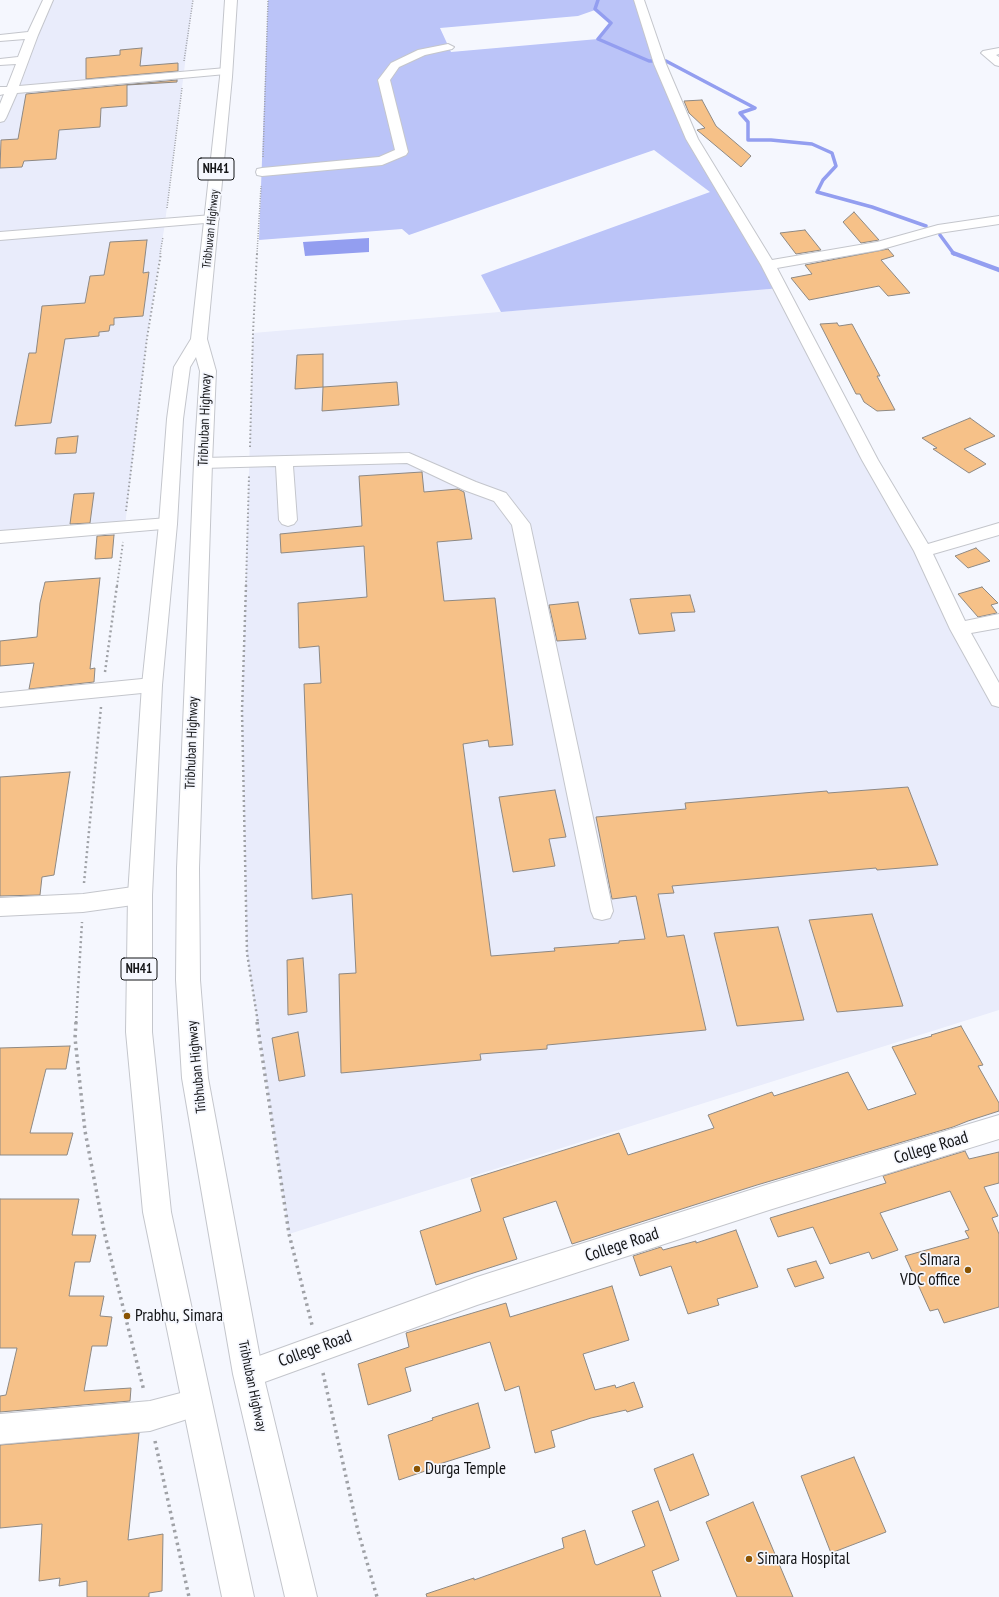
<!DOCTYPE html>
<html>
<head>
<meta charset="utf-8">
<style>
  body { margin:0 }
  canvas { display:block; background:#f5f7fe }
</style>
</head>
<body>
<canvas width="999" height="1597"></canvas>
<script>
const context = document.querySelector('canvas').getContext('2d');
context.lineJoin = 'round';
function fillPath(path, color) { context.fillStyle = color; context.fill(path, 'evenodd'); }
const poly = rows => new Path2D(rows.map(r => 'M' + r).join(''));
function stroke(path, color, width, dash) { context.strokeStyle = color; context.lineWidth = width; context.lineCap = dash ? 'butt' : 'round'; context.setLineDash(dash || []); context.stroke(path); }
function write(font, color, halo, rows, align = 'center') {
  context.font = font + ' "PT Sans Narrow",sans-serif'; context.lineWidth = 3.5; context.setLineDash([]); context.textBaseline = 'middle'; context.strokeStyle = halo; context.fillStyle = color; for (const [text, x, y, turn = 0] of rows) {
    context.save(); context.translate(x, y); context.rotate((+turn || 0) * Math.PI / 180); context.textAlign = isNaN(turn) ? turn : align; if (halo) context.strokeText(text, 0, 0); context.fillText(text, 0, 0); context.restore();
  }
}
const built = poly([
  [48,0,193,0,165,223,147,338,125,526,0,537,0,118],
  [781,288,999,700,999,1010,289,1234,247,953,242,711,253,333]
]);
const green = poly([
  [268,0,639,0,692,139,781,288,501,312,481,275,710,192,654,150,409,235,402,229,259,240],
  [595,10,611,23,598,39,451,52,440,28,578,16]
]);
const water = poly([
  [369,238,369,252,305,256,303,242]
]);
const streamFar1 = poly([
  [598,0,595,9,611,23,598,39,649,61,666,61,755,108,740,113,748,122,748,140,771,140,812,144,832,153,836,166,823,180,817,192,872,207,926,226],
  [940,235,954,254]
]);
const stream = poly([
  [953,253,999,270]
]);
const building = poly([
  [142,48,140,66,178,63,178,71,86,79,86,58,120,55,120,50,142,48],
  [177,80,177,82,127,85,127,106,101,108,100,127,59,130,56,159,24,161,22,167,0,168,1,140,18,139,26,94,177,80],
  [702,100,716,126,751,156,741,167,697,130,705,128,689,113,684,101,702,100],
  [854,212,879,240,861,243,843,222,854,212],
  [805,230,821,250,796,254,780,233,805,230],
  [147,240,143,273,149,272,143,316,114,318,114,325,110,325,109,331,99,332,99,336,65,339,51,423,15,426,29,353,36,353,42,306,85,303,90,276,104,275,110,242,147,240],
  [888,249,894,256,881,260,910,293,888,296,879,286,809,300,791,278,812,274,805,265,888,249],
  [837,323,839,326,852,324,880,376,877,376,895,410,877,411,864,402,860,394,856,394,820,324,837,323],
  [323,354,323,387,397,382,399,405,322,411,323,387,295,389,297,355,323,354],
  [970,418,995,436,964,449,986,464,969,473,933,449,937,448,922,438,970,418],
  [78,436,76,453,55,454,57,438,78,436],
  [422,472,424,492,458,489,464,492,472,539,437,542,444,601,495,598,513,745,489,747,488,740,463,744,491,956,555,951,554,948,619,943,619,941,645,939,636,896,612,899,596,817,686,809,685,803,827,791,828,793,908,787,938,865,877,870,876,868,672,886,674,893,658,894,667,937,684,935,706,1030,547,1045,547,1049,480,1054,481,1060,341,1073,339,974,356,973,352,894,312,899,304,684,321,683,319,646,299,648,298,603,367,597,364,546,281,553,280,534,362,526,359,476,422,472],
  [94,493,90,523,70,524,74,494,94,493],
  [114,535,112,558,95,559,97,536,114,535],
  [976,548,990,561,968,568,955,556,976,548],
  [100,578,90,669,95,668,94,682,29,689,34,663,0,666,0,641,37,637,40,603,45,582,100,578],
  [982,587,998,603,991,605,997,613,978,617,958,594,982,587],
  [690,595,695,612,671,613,675,631,639,634,630,599,690,595],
  [578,602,586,639,557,641,549,605,578,602],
  [70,772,54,875,42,877,40,895,0,896,0,777,70,772],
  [555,790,566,837,549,839,555,866,513,872,499,797,555,790],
  [872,914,903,1006,837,1012,809,920,872,914],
  [778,927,804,1020,737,1026,714,933,778,927],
  [303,958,307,1012,288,1015,287,960,303,958],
  [961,1026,983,1065,978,1066,999,1103,999,1111,968,1121,953,1127,757,1185,572,1244,556,1201,503,1218,517,1259,436,1285,420,1231,481,1211,471,1179,619,1133,628,1155,714,1128,708,1115,772,1092,774,1096,848,1072,868,1110,916,1094,892,1047,932,1036,931,1035,961,1026],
  [298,1032,305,1076,279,1081,272,1038,298,1032],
  [70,1046,66,1069,46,1069,30,1133,73,1133,67,1155,0,1155,0,1048,70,1046],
  [965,1151,969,1159,999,1152,999,1183,984,1187,998,1216,992,1218,999,1234,999,1307,944,1323,938,1309,930,1311,905,1256,969,1238,965,1231,969,1230,950,1191,880,1213,898,1250,872,1259,869,1252,830,1264,813,1227,778,1237,770,1218,886,1183,883,1176,965,1151],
  [0,1199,79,1199,72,1235,96,1235,90,1262,75,1262,69,1296,104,1296,100,1316,112,1317,107,1346,92,1346,84,1391,131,1388,130,1401,0,1412,0,1396,6,1395,17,1348,0,1348,0,1199],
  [736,1230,758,1287,717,1299,719,1305,688,1314,671,1266,640,1276,633,1256,661,1247,663,1250,696,1241,696,1243,736,1230],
  [816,1261,824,1278,795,1287,787,1269,816,1261],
  [612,1286,629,1340,583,1354,595,1390,615,1385,616,1388,634,1382,643,1407,627,1412,626,1410,591,1418,551,1431,555,1447,535,1453,519,1386,505,1391,490,1342,405,1368,411,1391,368,1405,358,1364,409,1347,406,1333,506,1303,510,1317,612,1286],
  [478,1403,490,1448,433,1466,434,1468,399,1480,388,1435,433,1420,432,1418,478,1403],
  [139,1433,128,1540,163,1534,162,1591,149,1593,149,1597,87,1597,87,1581,59,1586,60,1578,39,1581,42,1524,0,1528,0,1445,139,1433],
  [693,1454,709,1495,670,1511,654,1469,693,1454],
  [854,1457,886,1532,831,1553,801,1476,854,1457],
  [658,1501,679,1560,652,1571,661,1597,427,1597,426,1594,474,1578,474,1580,564,1548,562,1538,585,1530,595,1564,597,1565,645,1546,632,1511,658,1501],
  [753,1502,793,1597,737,1597,706,1522,753,1502]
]);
const pathFar3 = poly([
  [184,61,193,0],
  [263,157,268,0],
  [167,208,182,88],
  [160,254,163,237],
  [257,254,261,186]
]);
const pathFar2 = poly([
  [250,447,253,333,257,253],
  [126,511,147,338,161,253],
  [117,586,123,542],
  [246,586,249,476]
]);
const pathFar1 = poly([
  [246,585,242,711,247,953,258,1023],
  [105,672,117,585],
  [84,883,101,707],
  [76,1023,82,922]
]);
const path = poly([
  [76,1022,75,1038,85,1131,104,1231,144,1391],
  [257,1022,289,1234,312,1325],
  [323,1373,358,1531,377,1597],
  [155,1441,189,1597]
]);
const minor = poly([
  [43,0,53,0,38,35,19,86,226,68,230,69,232,71,230,73,226,74,17,93,6,118,4,121,0,122,0,104,4,94,0,95,0,87,7,87,16,64,0,65,0,59,18,57,25,39,0,41,0,35,28,32,43,0],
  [634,0,644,0,666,64,698,139,772,260,877,242,938,225,999,216,999,224,939,233,879,250,777,268,878,460,928,544,999,523,999,535,933,554,965,621,999,614,999,628,971,633,999,683,999,707,992,705,950,629,914,551,862,460,761,265,686,139,654,64,634,0],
  [448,44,454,47,452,49,425,55,399,67,390,80,408,152,406,155,382,165,262,176,257,175,256,172,257,169,262,168,379,157,395,150,378,80,391,63,418,50,448,44],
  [999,48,999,54,996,55,999,57,999,66,995,65,981,53,983,51,999,48],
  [212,215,217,216,219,219,217,222,0,240,0,232,212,215],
  [409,453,476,482,506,493,530,524,613,911,610,918,602,920,594,918,591,911,512,525,494,501,464,490,407,463,293,466,297,520,294,524,288,526,282,524,279,520,276,466,203,468,197,467,195,463,197,459,203,458,409,453],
  [168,518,174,520,177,524,174,528,0,543,0,531,168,518],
  [152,678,159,680,162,685,159,690,152,692,0,707,0,693,152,678],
  [140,886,148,888,151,895,148,902,140,904,83,912,0,916,0,898,83,894,140,886],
  [999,1115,999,1139,769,1210,477,1305,248,1388,238,1384,234,1374,238,1364,248,1360,477,1277,769,1184,999,1115],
  [196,1389,206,1393,210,1403,206,1413,150,1431,0,1444,0,1414,150,1401,196,1389]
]);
const highway = poly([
  [225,0,237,0,232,77,207,339,216,371,212,463,199,868,200,980,208,1078,263,1374,317,1597,285,1597,233,1374,182,1078,176,980,177,868,194,463,200,371,196,357,190,367,183,419,177,524,162,685,152,895,152,1032,171,1212,254,1597,222,1597,143,1212,126,1032,128,895,142,685,159,524,167,419,174,367,191,339,220,77,225,0]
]);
const markers = [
  [968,1270,4,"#8a5403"],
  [127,1316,4,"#8a5403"],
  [417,1469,4,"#8a5403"],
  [749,1559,4,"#8a5403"]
];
const farStreetnames = [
  ["Tribhuvan Highway",211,229,-84]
];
const shields = [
  [216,169,36],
  [139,969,36]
];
const shieldNames = [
  ["NH41",216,169],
  ["NH41",139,969]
];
const streetNames = [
  ["Tribhuban Highway",205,420,-88],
  ["Tribhuban Highway",192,743,-88],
  ["Tribhuban Highway",197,1067,-96],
  ["Tribhuban Highway",252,1386,78]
];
const nearStreetnames = [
  ["College Road",931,1148,-17],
  ["College Road",622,1245,-18],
  ["College Road",315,1349,-20]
];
const nearPoinames = [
  ["SImara",960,1260,"right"],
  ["VDC office",960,1280,"right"],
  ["Prabhu, Simara",135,1316],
  ["Durga Temple",425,1469],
  ["Simara Hospital",757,1559]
];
fillPath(built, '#e9ecfb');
fillPath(green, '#bbc4f8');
fillPath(water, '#939ef0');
stroke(streamFar1, '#939ef0', 3.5);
stroke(stream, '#939ef0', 4.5);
fillPath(building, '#f6c188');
stroke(building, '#8e8984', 1);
stroke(minor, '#c4c6cc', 2);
stroke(highway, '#c4c6cc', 2);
stroke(pathFar3, '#9fa1a6', 1.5, [1, 1.5]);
stroke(pathFar2, '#9fa1a6', 2, [1.5, 2.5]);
stroke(pathFar1, '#9fa1a6', 2.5, [2, 3]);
stroke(path, '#9fa1a6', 3.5, [2.5, 4]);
fillPath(minor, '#fff');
fillPath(highway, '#fff');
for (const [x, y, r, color] of markers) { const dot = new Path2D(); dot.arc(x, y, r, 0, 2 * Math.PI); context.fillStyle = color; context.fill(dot); stroke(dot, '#f5f7fe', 1.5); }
write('12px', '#131416', '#f5f7fe', farStreetnames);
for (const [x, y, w] of shields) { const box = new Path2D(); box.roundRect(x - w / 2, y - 11, w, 22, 3); context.fillStyle = '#f5f7fe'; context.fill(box); stroke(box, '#131416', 1); }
write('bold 13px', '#131416', null, shieldNames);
write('14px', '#131416', '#f5f7fe', streetNames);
write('17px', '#131416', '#f5f7fe', nearStreetnames);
write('17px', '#131416', '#f5f7fe', nearPoinames, 'left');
</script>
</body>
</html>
